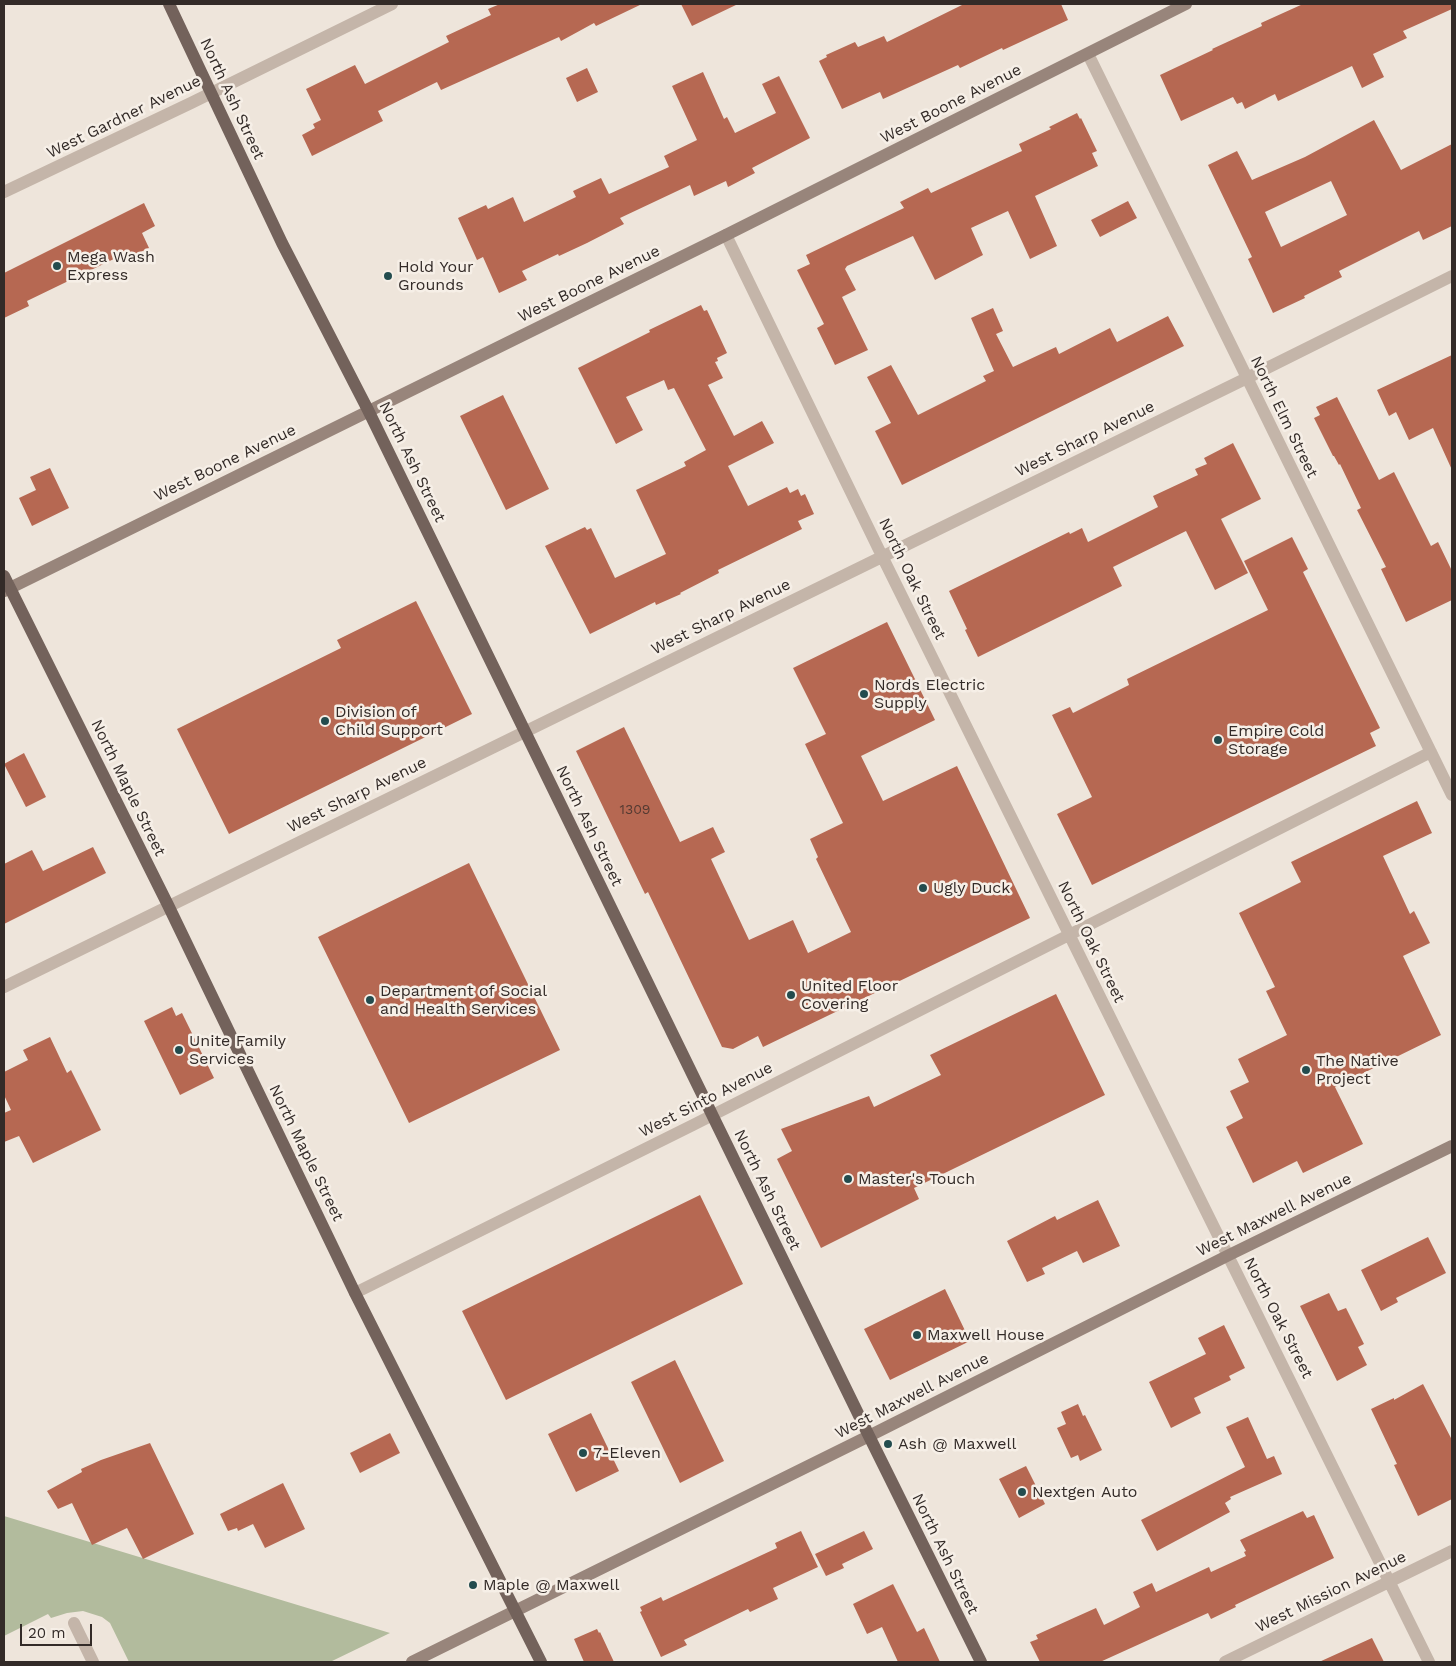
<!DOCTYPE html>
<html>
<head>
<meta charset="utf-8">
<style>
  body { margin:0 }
  #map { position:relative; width:1456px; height:1666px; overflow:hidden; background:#eee5db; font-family:"Work Sans",sans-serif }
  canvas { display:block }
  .frame { position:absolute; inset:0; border:5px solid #332b28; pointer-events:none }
  .scale { position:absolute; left:20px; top:1624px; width:72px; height:22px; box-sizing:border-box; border:2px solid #332b28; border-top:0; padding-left:6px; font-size:15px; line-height:18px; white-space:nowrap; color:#332b28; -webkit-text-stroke:4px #f6efe7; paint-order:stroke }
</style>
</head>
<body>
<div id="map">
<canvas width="1456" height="1666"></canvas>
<div class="frame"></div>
<div class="scale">20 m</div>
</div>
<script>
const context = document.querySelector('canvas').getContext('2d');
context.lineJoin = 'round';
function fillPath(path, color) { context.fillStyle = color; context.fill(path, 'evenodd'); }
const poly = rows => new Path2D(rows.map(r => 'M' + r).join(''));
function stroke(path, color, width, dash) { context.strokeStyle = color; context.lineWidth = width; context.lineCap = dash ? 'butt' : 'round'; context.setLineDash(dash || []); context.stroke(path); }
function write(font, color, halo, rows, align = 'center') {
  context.font = font + ' "Work Sans",sans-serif'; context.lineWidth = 5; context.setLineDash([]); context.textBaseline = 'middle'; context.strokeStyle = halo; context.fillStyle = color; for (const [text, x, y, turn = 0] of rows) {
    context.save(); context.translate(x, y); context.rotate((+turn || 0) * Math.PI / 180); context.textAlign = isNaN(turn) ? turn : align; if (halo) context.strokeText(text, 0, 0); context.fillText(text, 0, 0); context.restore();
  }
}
const green = poly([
  [4,1516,390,1633,330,1662,129,1662,110,1623,102,1617,83,1611,67,1613,51,1618,48,1614,4,1636]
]);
const building = poly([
  [500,4,642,4,596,26,594,23,561,41,559,37,441,90,437,82,378,111,383,121,312,156,302,135,315,128,313,124,321,120,306,89,355,65,365,84,449,42,446,36,491,15,488,9],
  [681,4,738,4,692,26],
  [964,4,1061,4,1068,20,1003,50,1002,48,960,68,958,65,883,99,880,92,842,109,819,61,827,57,826,55,855,42,858,47,884,36,887,42],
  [1303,4,1452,4,1452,9,1403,31,1407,38,1373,54,1384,77,1362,88,1352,66,1278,101,1275,94,1245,109,1242,102,1237,104,1233,97,1181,121,1160,75,1213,50,1212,49,1262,26,1261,23],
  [587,68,598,92,577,102,566,78],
  [703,72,724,119,727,117,735,133,776,113,762,84,779,76,810,138,752,168,755,173,728,187,726,181,694,196,690,185,620,218,624,224,587,243,559,256,558,254,522,271,527,280,499,293,483,257,477,260,458,218,486,205,488,209,513,197,524,222,576,197,573,191,601,178,609,194,669,167,664,156,697,140,672,86],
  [1077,113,1080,119,1081,118,1097,151,1092,153,1098,166,1035,196,1057,246,1030,259,1008,211,971,228,983,255,935,280,913,236,847,266,845,269,856,290,842,297,868,350,835,365,817,328,824,324,797,270,810,264,806,255,904,208,900,202,928,188,931,193,1022,151,1019,144,1051,129,1049,127],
  [1374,120,1401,170,1452,144,1452,226,1423,240,1419,231,1339,271,1342,277,1304,296,1305,298,1273,313,1248,259,1252,257,1208,165,1237,151,1252,180,1305,157],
  [1331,181,1347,215,1281,247,1265,212],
  [1128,201,1137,218,1100,237,1091,220],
  [144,203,155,226,142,233,149,248,124,260,122,255,27,301,29,306,4,318,4,273],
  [701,305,704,311,707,310,727,353,717,358,718,361,715,362,723,378,708,385,734,436,762,421,774,443,728,466,748,506,787,487,790,493,798,489,801,496,805,494,814,514,798,521,802,529,718,570,719,573,680,593,681,594,656,605,655,602,590,634,545,546,585,527,587,530,591,528,615,578,666,554,636,490,686,466,684,462,706,450,674,388,668,390,664,380,626,397,643,430,616,444,578,368,650,332,649,330],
  [993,308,1003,331,996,334,1013,367,1056,347,1059,354,1110,328,1117,342,1168,316,1184,346,902,485,875,431,891,423,867,377,891,365,918,415,986,381,983,376,994,371,971,318],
  [1452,355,1452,470,1433,428,1409,440,1396,412,1389,416,1377,390],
  [503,395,549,489,506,510,460,416],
  [1337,397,1379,480,1394,472,1431,546,1438,542,1452,571,1452,600,1406,622,1381,569,1386,567,1357,510,1361,508,1340,464,1339,465,1334,456,1333,456,1314,418,1320,415,1316,407],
  [1233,443,1261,499,1221,519,1248,573,1215,590,1186,531,1113,567,1122,586,978,657,965,630,967,629,949,591,1069,532,1070,534,1082,528,1088,542,1158,507,1153,496,1198,475,1195,469,1207,464,1204,458],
  [50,468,69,508,32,526,19,498,36,490,30,477],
  [1292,537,1308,569,1303,572,1380,728,1370,733,1376,746,1092,885,1057,814,1092,797,1052,715,1070,707,1073,713,1129,685,1127,679,1268,610,1244,561],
  [416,601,472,714,229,834,177,729,341,648,337,640],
  [887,622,935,720,861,756,883,801,957,766,1030,918,763,1047,758,1036,733,1049,722,1047,648,892,645,894,576,751,624,727,680,842,713,827,725,852,711,859,749,940,793,920,808,953,851,932,816,859,818,857,810,839,843,823,805,744,826,734,793,668],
  [24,753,46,797,26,807,4,764],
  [1417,801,1432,833,1383,856,1410,914,1414,911,1430,943,1403,956,1441,1035,1335,1087,1363,1144,1303,1173,1297,1161,1253,1183,1226,1127,1243,1118,1230,1091,1249,1082,1238,1059,1287,1035,1266,991,1275,987,1239,913,1301,882,1291,862],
  [93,847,106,873,4,924,4,864,32,850,43,871],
  [469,863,560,1050,409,1123,318,937],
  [1056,994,1105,1095,914,1188,919,1199,821,1248,777,1159,792,1151,781,1129,869,1096,874,1107,941,1075,930,1055],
  [172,1007,176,1016,182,1013,214,1078,180,1095,144,1021],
  [50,1037,67,1073,71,1070,101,1130,33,1163,19,1136,4,1142,4,1113,11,1110,4,1095,4,1072,28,1060,23,1050],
  [700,1195,743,1284,506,1400,462,1311],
  [1098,1200,1120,1246,1083,1263,1077,1251,1042,1268,1045,1274,1027,1282,1007,1241,1055,1216,1057,1220],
  [1428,1237,1446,1273,1396,1298,1398,1302,1381,1311,1361,1270],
  [945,1289,970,1341,890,1380,864,1329],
  [1329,1293,1338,1311,1346,1308,1364,1344,1358,1347,1367,1365,1337,1381,1300,1306],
  [1224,1325,1245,1368,1229,1376,1231,1380,1194,1398,1201,1413,1171,1428,1149,1382,1206,1354,1198,1338],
  [675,1360,724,1461,680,1483,631,1382],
  [1423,1384,1452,1440,1452,1499,1418,1516,1394,1465,1397,1464,1371,1409,1394,1398,1394,1400],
  [1078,1404,1083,1416,1085,1415,1102,1450,1080,1461,1078,1455,1071,1458,1057,1428,1066,1424,1061,1412],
  [591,1413,619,1471,576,1492,548,1434],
  [1248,1417,1267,1459,1274,1456,1282,1474,1230,1497,1231,1499,1225,1503,1230,1512,1157,1551,1141,1520,1245,1467,1226,1427],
  [390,1433,400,1453,360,1473,350,1453],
  [150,1443,194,1534,143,1559,127,1528,92,1545,72,1503,58,1509,47,1491,82,1472,81,1469,101,1460],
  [1026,1466,1045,1504,1019,1518,999,1479],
  [283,1483,305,1529,265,1548,253,1524,238,1531,237,1528,228,1531,220,1514],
  [1303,1511,1307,1518,1314,1515,1334,1558,1235,1605,1236,1607,1211,1619,1208,1613,1100,1662,1040,1662,1030,1642,1038,1639,1036,1635,1096,1608,1104,1625,1140,1607,1133,1592,1152,1583,1156,1592,1209,1567,1211,1572,1246,1556,1244,1552,1246,1551,1240,1540],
  [801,1531,818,1567,773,1588,778,1599,750,1612,748,1609,684,1640,687,1645,661,1657,640,1612,642,1611,640,1607,661,1597,663,1601,777,1548,775,1543],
  [864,1531,873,1549,842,1564,844,1568,826,1576,815,1554],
  [893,1584,917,1632,924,1628,940,1662,898,1662,882,1627,867,1634,853,1604],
  [597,1629,599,1633,600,1632,614,1662,584,1662,574,1639],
  [1372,1638,1384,1662,1319,1662]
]);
const street = poly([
  [1088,54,1452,795],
  [4,192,191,103,392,4],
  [726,235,882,556,1429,1662],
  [4,987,1247,378,1452,276],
  [355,1293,693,1125,1431,752],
  [74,1623,93,1662],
  [1225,1662,1452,1551]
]);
const secondary = poly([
  [4,591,726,235,1186,4],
  [412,1662,869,1436,1229,1255,1452,1146]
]);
const primary = poly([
  [169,4,282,243,368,410,869,1436,981,1662],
  [4,576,168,905,355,1293,541,1662]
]);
const markers = [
  [57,266,5,"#234c4e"],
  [388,276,5,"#234c4e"],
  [864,694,5,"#234c4e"],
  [325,721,5,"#234c4e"],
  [1218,740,5,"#234c4e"],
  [923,888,5,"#234c4e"],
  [791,995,5,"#234c4e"],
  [370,1000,5,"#234c4e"],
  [179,1050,5,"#234c4e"],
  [1306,1070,5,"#234c4e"],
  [848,1179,5,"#234c4e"],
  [917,1335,5,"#234c4e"],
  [888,1444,5,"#234c4e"],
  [583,1453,5,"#234c4e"],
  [1022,1492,5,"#234c4e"],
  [473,1585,5,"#234c4e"]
];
const numberNames = [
  ["1309",635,810]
];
const streetNames = [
  ["North Ash Street",232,99,65],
  ["West Boone Avenue",951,104,-27],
  ["West Gardner Avenue",124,117,-26],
  ["West Boone Avenue",589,284,-26],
  ["North Elm Street",1284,417,64],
  ["West Sharp Avenue",1085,439,-26],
  ["North Ash Street",412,462,64],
  ["West Boone Avenue",225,463,-26],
  ["North Oak Street",912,579,64],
  ["West Sharp Avenue",721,617,-26],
  ["North Maple Street",128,788,64],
  ["West Sharp Avenue",357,795,-26],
  ["North Ash Street",589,826,64],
  ["North Oak Street",1091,942,64],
  ["West Sinto Avenue",706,1100,-27],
  ["North Maple Street",306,1153,64],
  ["North Ash Street",767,1190,64],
  ["West Maxwell Avenue",1274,1215,-26],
  ["North Oak Street",1278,1318,63],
  ["West Maxwell Avenue",912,1396,-27],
  ["North Ash Street",945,1554,64],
  ["West Mission Avenue",1331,1592,-26]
];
const poiNames = [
  ["Mega Wash",67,257],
  ["Express",67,275],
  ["Hold Your",398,267],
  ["Grounds",398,285],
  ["Nords Electric",874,685],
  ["Supply",874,703],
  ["Division of",335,712],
  ["Child Support",335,730],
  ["Empire Cold",1228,731],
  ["Storage",1228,749],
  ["Ugly Duck",933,888],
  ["United Floor",801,986],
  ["Covering",801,1004],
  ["Department of Social",380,991],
  ["and Health Services",380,1009],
  ["Unite Family",189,1041],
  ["Services",189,1059],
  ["The Native",1316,1061],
  ["Project",1316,1079],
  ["Master's Touch",858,1179],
  ["Maxwell House",927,1335],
  ["Ash @ Maxwell",898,1444],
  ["7-Eleven",593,1453],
  ["Nextgen Auto",1032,1492],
  ["Maple @ Maxwell",483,1585]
];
fillPath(green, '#b2bb9d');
fillPath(building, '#b66852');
stroke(street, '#c4b5a9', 12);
stroke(secondary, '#98857b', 12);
stroke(primary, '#73625b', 12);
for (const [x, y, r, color] of markers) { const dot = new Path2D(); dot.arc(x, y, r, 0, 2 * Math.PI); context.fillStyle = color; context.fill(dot); stroke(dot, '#f6efe7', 2); }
write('14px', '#543a32', null, numberNames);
write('16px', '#332b28', '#f6efe7', streetNames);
write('16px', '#332b28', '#f6efe7', poiNames, 'left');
</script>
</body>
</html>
